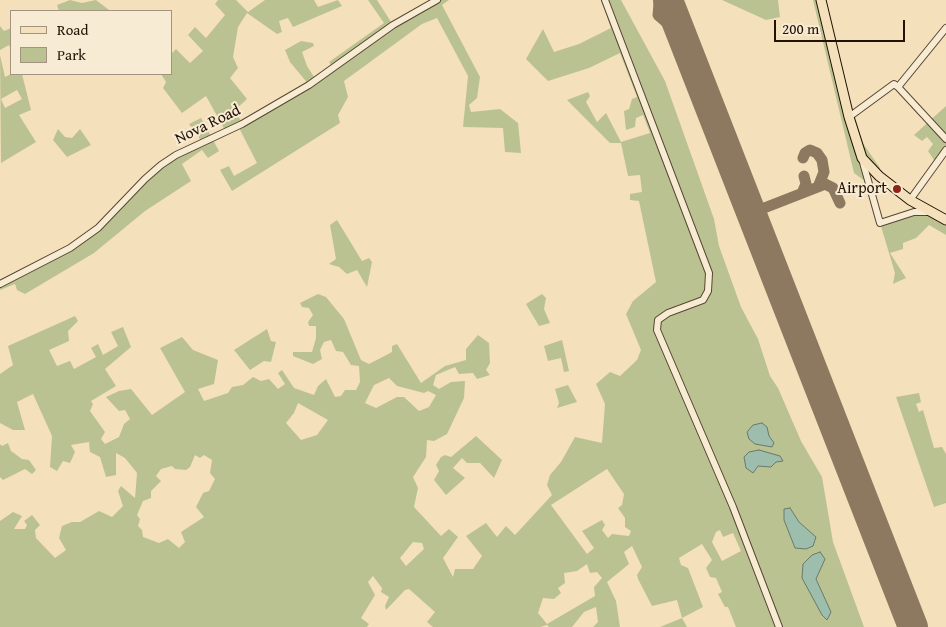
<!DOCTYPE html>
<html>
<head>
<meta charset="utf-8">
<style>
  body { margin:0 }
  #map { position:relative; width:946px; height:627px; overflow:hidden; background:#f5e0bc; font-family:"Gentium Book Plus",serif }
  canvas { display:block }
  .legend { position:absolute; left:10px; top:10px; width:162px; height:65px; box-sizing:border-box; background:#f8ebd3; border:1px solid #a29480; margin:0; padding:6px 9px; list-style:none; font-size:15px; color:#221203 }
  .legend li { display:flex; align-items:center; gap:10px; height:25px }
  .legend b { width:25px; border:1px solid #a29480 }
  .scale { position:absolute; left:774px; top:20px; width:131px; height:22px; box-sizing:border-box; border:2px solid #221203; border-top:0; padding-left:6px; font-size:15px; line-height:18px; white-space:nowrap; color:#221203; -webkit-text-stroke:4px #f8ebd3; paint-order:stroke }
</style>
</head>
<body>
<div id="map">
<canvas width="946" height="627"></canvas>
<ul class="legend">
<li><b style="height:6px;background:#f5e0bc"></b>Road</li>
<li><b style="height:14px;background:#bbc291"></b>Park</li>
</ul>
<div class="scale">200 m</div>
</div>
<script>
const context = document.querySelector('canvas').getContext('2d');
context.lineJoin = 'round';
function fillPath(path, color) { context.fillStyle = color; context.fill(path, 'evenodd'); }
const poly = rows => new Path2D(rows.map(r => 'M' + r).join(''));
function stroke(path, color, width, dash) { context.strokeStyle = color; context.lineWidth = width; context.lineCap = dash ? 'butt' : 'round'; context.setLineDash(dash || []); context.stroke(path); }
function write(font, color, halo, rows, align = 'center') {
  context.font = font + ' "Gentium Book Plus",serif'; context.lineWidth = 4; context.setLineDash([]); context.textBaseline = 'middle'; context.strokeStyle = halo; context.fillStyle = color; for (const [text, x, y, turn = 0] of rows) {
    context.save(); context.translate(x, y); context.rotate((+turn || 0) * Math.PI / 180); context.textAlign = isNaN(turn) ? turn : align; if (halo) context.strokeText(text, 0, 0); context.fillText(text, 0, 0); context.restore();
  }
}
const green = poly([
  [70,0,82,3,96,0,109,10,59,11,57,5],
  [218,0,236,0,248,12,265,0,314,0,318,7,338,0,342,6,293,27,288,18,279,21,282,32,277,34,247,13,238,27,233,57,238,68,230,78,247,99,235,110,242,123,309,85,290,62,285,50,301,41,313,43,314,46,302,52,307,66,316,80,333,68,329,62,384,23,368,0,377,0,393,25,430,4,428,0,449,0,442,5,480,77,477,98,469,105,471,112,500,109,518,123,521,153,505,152,503,128,463,127,468,76,437,18,422,24,344,81,348,97,338,115,340,123,232,191,220,170,229,166,234,176,257,163,238,126,226,132,206,96,182,113,163,88,166,82,161,74,171,74,171,54,176,49,190,63,203,51,188,35,195,27,206,38,225,15,215,4],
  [601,0,621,0,665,81,714,219,719,246,741,307,758,339,770,376,778,388,801,441,822,477,833,542,864,627,736,627,728,607,725,607,718,594,722,592,716,578,710,577,706,568,712,560,702,544,679,558,681,565,688,568,703,607,682,618,687,627,660,627,682,618,677,600,652,606,638,579,637,575,642,567,632,546,624,552,629,564,607,582,616,601,620,627,593,627,598,622,596,607,584,612,572,627,549,627,547,625,540,627,433,627,427,622,435,612,409,589,405,590,386,610,385,606,389,597,381,592,382,588,373,576,368,582,375,595,361,618,369,624,367,627,0,627,0,521,13,512,22,516,14,529,25,529,27,525,24,521,32,515,40,525,35,530,36,538,55,558,66,550,59,538,62,526,72,522,80,522,99,511,112,517,123,506,118,491,121,486,135,498,137,473,125,458,116,453,116,475,106,477,100,457,90,452,89,442,71,445,75,452,70,463,63,461,57,471,50,467,52,436,33,394,17,402,25,430,13,430,0,423,0,374,13,365,8,346,75,316,78,321,68,331,69,341,49,350,57,366,70,361,74,369,96,357,91,348,98,344,103,355,118,346,111,332,123,327,131,347,105,369,116,386,91,401,93,404,90,411,105,432,101,439,105,444,119,437,124,424,130,419,125,410,119,411,106,397,119,391,131,389,152,415,185,392,160,348,182,337,193,350,218,360,214,384,198,389,204,401,228,393,232,387,243,385,253,377,261,381,269,379,278,389,285,384,278,373,282,370,294,388,314,395,318,386,326,379,335,397,341,396,345,390,356,390,360,382,359,366,351,365,343,352,336,351,331,340,324,342,320,350,322,359,313,364,293,356,293,352,312,352,316,338,316,326,309,326,308,322,313,315,309,308,302,307,300,303,318,294,326,297,344,319,361,360,369,364,392,352,392,346,397,344,421,383,445,366,466,360,466,349,478,335,489,343,490,363,486,370,490,375,477,379,473,373,459,374,455,367,436,375,433,385,439,389,451,382,465,381,464,398,447,434,434,441,427,440,426,457,413,477,418,488,414,507,441,536,449,529,458,537,443,558,453,577,455,569,473,569,482,556,466,536,486,523,497,537,506,526,515,535,552,495,547,485,550,475,561,462,575,437,602,443,605,404,596,384,610,372,620,376,637,360,641,350,626,314,633,301,656,282,639,201,630,200,630,194,642,192,640,175,628,176,621,143,610,143,567,100,588,92,590,96,586,102,597,122,606,113,621,142,650,133,643,115,636,118,635,127,626,130,624,111,629,109,632,99,637,97,620,53,589,68,548,81,526,59,543,29,554,52,579,44,611,28],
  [389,378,397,386,424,393,428,391,436,395,429,407,419,411,404,397,397,397,376,408,365,403,374,385],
  [298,403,328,420,317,435,301,440,286,423,294,413],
  [195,455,200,458,204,455,212,460,210,473,215,479,209,491,203,493,196,507,204,517,181,532,185,542,179,548,168,539,159,543,143,537,142,530,138,526,140,519,137,515,143,501,151,498,151,491,161,481,156,476,161,469,172,466,175,469,186,470,190,467],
  [607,469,624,494,622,505,618,508,625,518,625,527,631,531,629,536,612,534,608,538,602,530,605,525,602,520,582,531,594,548,587,554,551,505],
  [720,530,723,537,733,533,741,551,722,561,712,542,716,532],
  [413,542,422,543,424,549,406,566,400,558],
  [587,564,590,573,597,572,602,578,594,587,595,596,547,624,538,613,543,598,554,599,561,593,558,588,565,583,564,573,577,571],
  [722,0,778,0,780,17,766,20],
  [813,0,821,0,858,136,880,168,879,176,863,160,880,222,930,212,946,220,946,235,929,225,916,238,903,243,903,249,890,253,906,278,893,284,895,273,880,223,875,220,865,181,854,173],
  [0,26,4,31,11,28,11,50,9,45,0,50],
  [0,55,5,77,11,74,22,74,31,110,19,115,36,142,1,163],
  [17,90,22,99,5,108,1,99],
  [946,106,946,150,936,163,928,151,933,144,927,137,922,141,914,135],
  [201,118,219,151,208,158,202,150,182,164,191,181,145,211,94,253,25,294,17,290,15,284,0,290,0,284,13,278,98,228,145,179,202,142,189,124],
  [58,129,65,137,72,138,80,129,91,145,67,157,53,140],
  [337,220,362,261,369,258,372,262,367,287,357,270,347,274,339,267,329,264,336,259,330,225],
  [542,294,546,298,544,309,550,323,539,326,526,304],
  [267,329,271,341,276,342,271,362,264,361,250,370,234,350],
  [562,340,569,371,564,372,561,358,548,361,544,346],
  [568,385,577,402,557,408,559,403,555,389],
  [919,393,921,402,916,404,919,412,923,410,934,448,942,447,946,454,946,503,934,507,896,397],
  [476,436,502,460,494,478,480,463,467,463,462,458,453,468,465,478,446,495,434,480,439,471,436,465,441,457,445,455,451,457],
  [8,443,11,451,22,459,29,460,36,470,32,474,25,469,3,480,0,477,0,444,2,446]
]);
const water = poly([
  [762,423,767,427,769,436,774,443,772,447,755,444,749,439,747,432,753,425,762,423],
  [759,450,780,456,783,461,776,462,771,467,758,466,753,473,746,468,744,457,749,452,759,450],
  [790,508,799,522,816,537,813,546,806,549,795,548,784,520,784,509,790,508],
  [820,552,825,559,816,579,831,612,827,620,822,615,802,578,803,564,812,555,820,552]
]);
const taxiway = poly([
  [665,0,659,4,658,15,681,35],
  [673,0,679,6,678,26],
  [818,187,825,184,833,188,840,203],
  [802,193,806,184,804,176],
  [747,203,752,208,759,210],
  [757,228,754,216,759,210,818,187,824,172,822,160,817,153,810,150,805,153,803,158]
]);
const runway = poly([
  [668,0,913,627]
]);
const minor = poly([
  [605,0,709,273,708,291,703,300,668,313,658,320,657,330,733,507,779,627],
  [898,87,946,139],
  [849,117,894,84,898,87,946,28],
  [862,159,880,223,914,212,929,212],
  [910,200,946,150],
  [0,284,70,248,98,228,145,179,161,165,176,155,242,124,309,85,393,25,437,0]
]);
const major = poly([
  [821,0,849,117,862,158,879,176,910,200,946,220]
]);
const markers = [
  [897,189,5,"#8f2418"]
];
const streetNames = [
  ["Nova Road",208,125,-26]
];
const poiNames = [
  ["Airport",887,189]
];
fillPath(green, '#bbc291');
fillPath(water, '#9dbdad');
stroke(water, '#6c7969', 1);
stroke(taxiway, '#8c7960', 11);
stroke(runway, '#8c7960', 30);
stroke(minor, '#574631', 8);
stroke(major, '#221203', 11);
stroke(minor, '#f8ebd3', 6);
stroke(major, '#f5e0bc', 9);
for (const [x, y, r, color] of markers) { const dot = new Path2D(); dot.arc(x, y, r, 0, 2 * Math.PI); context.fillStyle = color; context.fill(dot); stroke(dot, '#f8ebd3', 2); }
write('16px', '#221203', '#f8ebd3', streetNames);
write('16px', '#221203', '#f8ebd3', poiNames, 'right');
</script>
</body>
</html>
